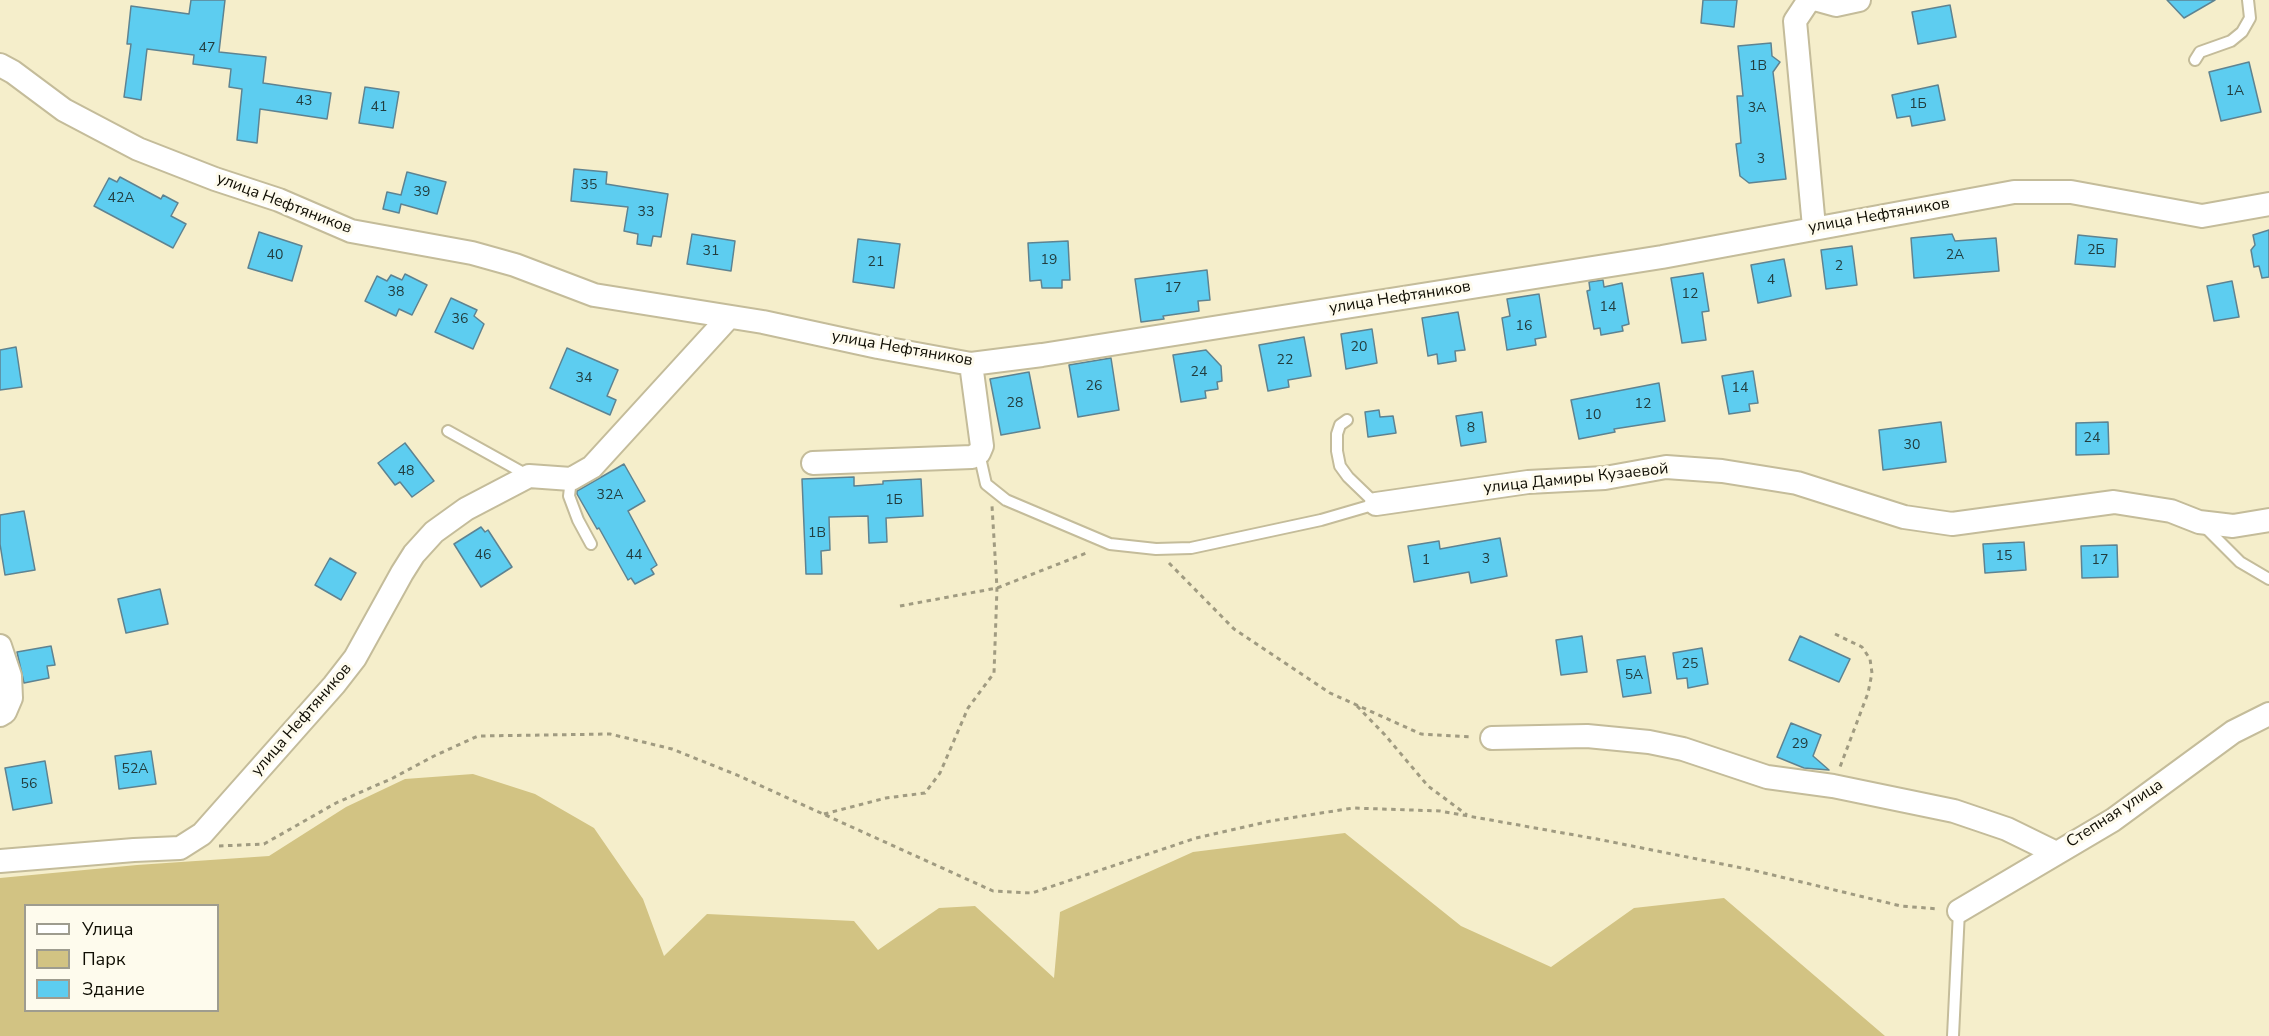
<!DOCTYPE html>
<html>
<head>
<meta charset="utf-8">
<style>
  body { margin:0 }
  #map { position:relative; width:2269px; height:1036px; overflow:hidden; background:#f5eecb; font-family:"Nunito Sans",sans-serif }
  canvas { display:block }
  .legend { position:absolute; left:24px; top:904px; width:195px; height:108px; box-sizing:border-box; background:#fefbed; border:2px solid #9e9c8f; margin:0; padding:8px 10px; list-style:none; font-size:18px; color:#0f0d03 }
  .legend li { display:flex; align-items:center; gap:12px; height:30px }
  .legend b { width:30px; border:2px solid #9e9c8f }
</style>
</head>
<body>
<div id="map">
<canvas width="2269" height="1036"></canvas>
<ul class="legend">
<li><b style="height:8px;background:#fff"></b>Улица</li>
<li><b style="height:16px;background:#d2c383"></b>Парк</li>
<li><b style="height:16px;background:#5dcdf0"></b>Здание</li>
</ul>
</div>
<script>
const context = document.querySelector('canvas').getContext('2d');
context.lineJoin = 'round';
function fillPath(path, color) { context.fillStyle = color; context.fill(path, 'evenodd'); }
const poly = rows => new Path2D(rows.map(r => 'M' + r).join(''));
function stroke(path, color, width, dash) { context.strokeStyle = color; context.lineWidth = width; context.lineCap = dash ? 'butt' : 'round'; context.setLineDash(dash || []); context.stroke(path); }
function write(font, color, halo, rows, align = 'center') {
  context.font = font + ' "Nunito Sans",sans-serif'; context.lineWidth = 6; context.setLineDash([]); context.textBaseline = 'middle'; context.strokeStyle = halo; context.fillStyle = color; for (const [text, x, y, turn = 0] of rows) {
    context.save(); context.translate(x, y); context.rotate((+turn || 0) * Math.PI / 180); context.textAlign = isNaN(turn) ? turn : align; if (halo) context.strokeText(text, 0, 0); context.fillText(text, 0, 0); context.restore();
  }
}
const green = poly([
  [473,774,535,794,594,828,643,899,664,956,707,914,854,921,878,950,939,908,975,906,1054,978,1060,912,1193,852,1345,833,1461,926,1551,967,1634,908,1724,898,1885,1036,0,1036,0,878,137,865,269,856,346,807,405,779],
  [26,906,218,906,218,1010,26,1010]
]);
const building = poly([
  [191,0,225,0,219,52,266,57,263,83,331,93,327,119,260,109,257,143,237,140,242,89,229,87,231,69,193,64,194,55,147,49,141,100,124,97,131,44,127,44,131,6,189,14,191,0],
  [1703,0,1737,0,1734,27,1701,23,1703,0],
  [2167,0,2215,0,2184,18,2167,0],
  [1950,5,1956,37,1918,44,1912,12,1950,5],
  [1771,43,1772,56,1780,62,1773,72,1786,179,1749,183,1740,176,1736,144,1741,143,1737,96,1743,96,1738,46,1771,43],
  [2249,62,2261,112,2221,121,2209,72,2249,62],
  [1938,85,1945,120,1912,126,1910,116,1897,118,1892,95,1938,85],
  [365,87,399,92,393,128,359,123,365,87],
  [574,169,607,172,606,184,668,194,661,237,653,236,651,246,637,244,638,234,624,231,628,207,571,201,574,169],
  [407,172,446,182,437,214,401,204,399,213,383,209,387,192,401,195,407,172],
  [120,177,161,199,163,195,178,203,171,216,186,224,173,248,94,206,109,178,117,182,120,177],
  [2269,230,2269,277,2262,278,2259,266,2254,267,2251,250,2255,245,2253,235,2269,230],
  [259,232,302,246,292,281,248,268,259,232],
  [692,234,735,241,731,271,687,264,692,234],
  [1952,234,1955,241,1996,238,1999,271,1914,278,1911,238,1952,234],
  [2078,235,2117,239,2115,267,2075,264,2078,235],
  [858,239,900,244,894,288,853,282,858,239],
  [1068,241,1070,280,1062,280,1062,288,1042,288,1041,280,1030,281,1028,243,1068,241],
  [1852,246,1857,285,1826,289,1821,250,1852,246],
  [1784,259,1791,296,1758,303,1751,265,1784,259],
  [1207,270,1210,300,1198,301,1199,311,1163,316,1164,319,1141,322,1135,279,1207,270],
  [1703,273,1709,311,1702,312,1706,340,1682,343,1671,278,1703,273],
  [405,274,427,285,412,315,399,309,396,316,365,301,377,276,387,281,391,275,402,280,405,274],
  [1603,280,1604,287,1622,283,1629,324,1622,326,1623,331,1601,335,1600,328,1594,329,1587,291,1590,290,1589,282,1603,280],
  [2232,281,2239,317,2214,321,2207,286,2232,281],
  [1539,294,1546,337,1535,339,1536,345,1507,350,1502,318,1510,316,1507,299,1539,294],
  [451,298,477,310,474,316,484,324,473,349,435,332,451,298],
  [1458,312,1465,350,1455,351,1456,361,1438,364,1437,354,1428,356,1422,318,1458,312],
  [1372,329,1377,363,1346,369,1341,334,1372,329],
  [1304,337,1311,376,1288,380,1289,387,1268,391,1259,345,1304,337],
  [16,347,22,387,0,390,0,350,16,347],
  [567,348,618,370,607,396,616,400,610,415,550,388,567,348],
  [1206,350,1221,366,1222,381,1217,382,1218,389,1205,391,1206,398,1181,402,1173,355,1206,350],
  [1111,358,1119,410,1078,417,1069,365,1111,358],
  [1753,371,1758,403,1749,404,1750,411,1729,414,1722,376,1753,371],
  [1029,372,1040,428,1001,435,990,379,1029,372],
  [1659,383,1665,421,1614,429,1615,432,1579,439,1571,400,1659,383],
  [1379,410,1380,417,1393,416,1396,433,1368,437,1365,412,1379,410],
  [1482,412,1486,442,1461,446,1456,416,1482,412],
  [1941,422,1946,462,1883,470,1879,430,1941,422],
  [2108,422,2109,454,2076,455,2076,423,2108,422],
  [405,443,434,481,412,497,400,482,395,485,378,463,405,443],
  [624,464,645,501,628,511,657,565,651,569,654,574,635,584,631,578,628,580,599,528,597,529,577,494,577,491,624,464],
  [854,477,854,486,883,484,883,481,921,479,923,516,886,518,887,542,869,543,868,516,829,517,830,550,821,551,822,574,806,574,802,479,854,477],
  [24,511,35,570,5,575,0,544,0,515,24,511],
  [481,527,485,532,488,530,512,567,481,587,454,544,481,527],
  [1500,538,1507,576,1471,583,1469,572,1414,582,1408,546,1439,541,1440,549,1500,538],
  [2024,542,2026,570,1985,573,1983,544,2024,542],
  [2117,545,2118,577,2082,578,2081,546,2117,545],
  [330,558,356,573,341,600,315,585,330,558],
  [160,589,168,624,126,633,118,599,160,589],
  [1582,636,1587,672,1561,675,1556,640,1582,636],
  [1800,636,1850,659,1839,682,1789,660,1800,636],
  [51,646,55,665,47,666,49,678,24,683,17,652,51,646],
  [1702,648,1708,684,1688,688,1687,678,1677,679,1673,653,1702,648],
  [1645,656,1651,693,1623,697,1617,660,1645,656],
  [1791,723,1821,735,1813,756,1829,770,1804,768,1777,757,1791,723],
  [151,751,156,784,119,789,115,756,151,751],
  [45,761,52,803,13,810,5,768,45,761]
]);
const path = poly([
  [1169,563,1234,629,1330,693,1421,734,1473,737],
  [900,606,997,588,1089,552],
  [1835,634,1862,647,1870,659,1872,673,1868,693,1840,767],
  [1357,706,1385,735,1428,786,1467,815],
  [824,814,886,798,925,793,940,773,968,708,994,673,997,588,992,506],
  [219,846,264,844,336,803,393,778,434,756,478,736,610,734,672,749,737,775,993,891,1032,893,1196,838,1271,821,1353,808,1440,811,1597,839,1752,870,1901,906,1939,909]
]);
const lane = poly([
  [2195,60,2200,52,2231,41,2242,32,2250,18,2248,0],
  [1347,420,1340,425,1337,434,1337,451,1340,466,1348,477,1376,504],
  [448,431,529,476],
  [979,453,986,484,1006,500,1110,544,1156,549,1191,548,1321,520,1376,504],
  [571,479,569,496,578,520,591,544],
  [2204,526,2240,562,2269,579],
  [1953,1036,1959,911]
]);
const street = poly([
  [1809,0,1795,21,1814,227],
  [1818,0,1836,5,1859,0],
  [0,65,13,72,64,110,138,149,215,179,279,200,351,231,472,253,515,265,594,295,763,322,878,347,971,364,1042,355,1662,257,2014,192,2071,192,2202,216,2269,204],
  [813,463,972,457,979,453,982,446,971,364],
  [1376,504,1528,482,1605,478,1666,467,1722,471,1797,483,1904,517,1952,524,2114,502,2171,511,2199,522,2233,526,2269,520],
  [0,646,10,676,11,698,5,712,0,715],
  [1492,738,1587,736,1649,742,1683,749,1767,777,1833,786,1954,811,2007,829,2056,853],
  [0,861,134,850,180,848,202,834,334,685,355,658,402,573,414,554,434,532,466,509,529,476,571,479,592,467,729,317],
  [1959,911,2113,820,2233,732,2269,714]
]);
const numberNames = [
  ["47",207,49],
  ["1В",1758,67],
  ["1А",2235,92],
  ["43",304,102],
  ["1Б",1918,105],
  ["41",379,108],
  ["3А",1757,109],
  ["3",1761,160],
  ["35",589,186],
  ["39",422,193],
  ["42А",121,199],
  ["33",646,213],
  ["2Б",2096,251],
  ["31",711,252],
  ["40",275,256],
  ["2А",1955,256],
  ["19",1049,261],
  ["21",876,263],
  ["2",1839,267],
  ["4",1771,281],
  ["17",1173,289],
  ["38",396,293],
  ["12",1690,295],
  ["14",1608,308],
  ["36",460,320],
  ["16",1524,327],
  ["20",1359,348],
  ["22",1285,361],
  ["24",1199,373],
  ["34",584,379],
  ["26",1094,387],
  ["14",1740,389],
  ["28",1015,404],
  ["12",1643,405],
  ["10",1593,416],
  ["8",1471,429],
  ["24",2092,439],
  ["30",1912,446],
  ["48",406,472],
  ["32А",610,496],
  ["1Б",894,501],
  ["1В",817,534],
  ["46",483,556],
  ["44",634,556],
  ["15",2004,557],
  ["3",1486,560],
  ["1",1426,561],
  ["17",2100,561],
  ["25",1690,665],
  ["5А",1634,676],
  ["29",1800,745],
  ["52А",135,770],
  ["56",29,785]
];
const streetNames = [
  ["улица Нефтяников",284,204,21],
  ["улица Нефтяников",1879,216,-10],
  ["улица Нефтяников",1400,298,-9],
  ["улица Нефтяников",902,349,10],
  ["улица Дамиры Кузаевой",1576,479,-6],
  ["улица Нефтяников",302,720,-49],
  ["Степная улица",2115,814,-33]
];
fillPath(green, '#d2c383');
fillPath(building, '#5dcdf0');
stroke(building, '#5e8391', 1.5);
stroke(lane, '#c4bc9a', 14);
stroke(street, '#c4bc9a', 26);
stroke(path, '#a09b81', 3, [4.5, 4.5]);
stroke(lane, '#fff', 10);
stroke(street, '#fff', 22);
write('14px', '#223d3e', null, numberNames);
write('16px', '#0f0d03', '#fefbed', streetNames);
</script>
</body>
</html>
